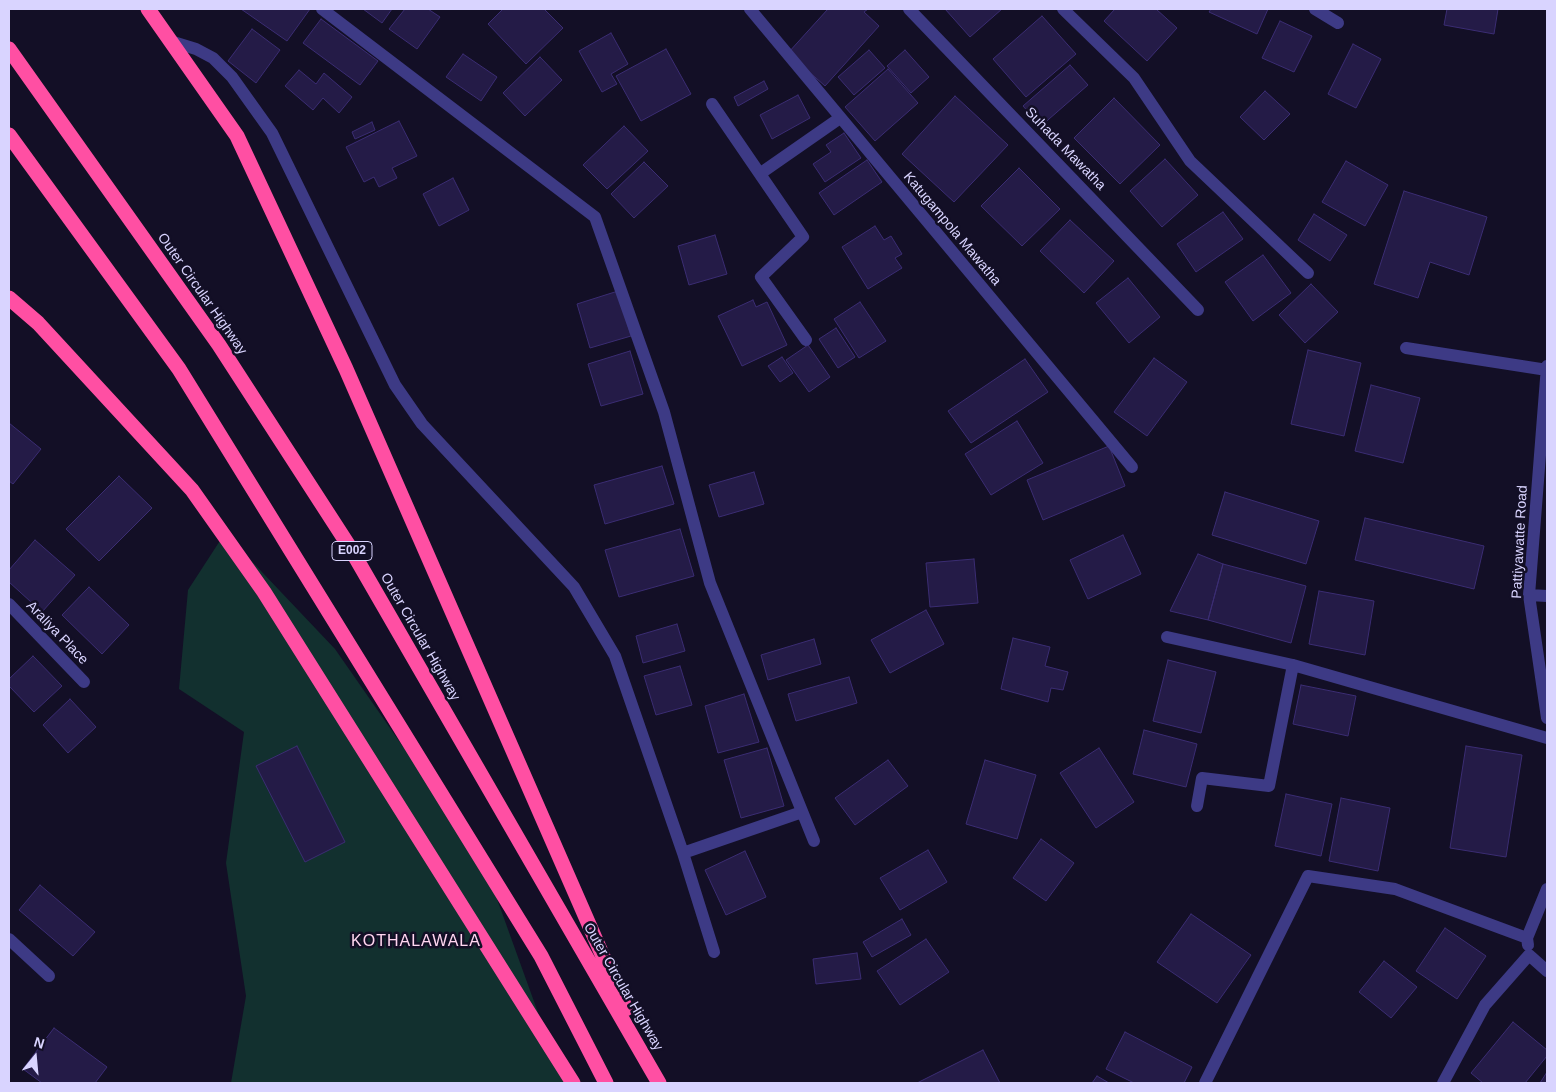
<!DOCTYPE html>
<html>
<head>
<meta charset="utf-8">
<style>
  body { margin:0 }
  #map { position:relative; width:1556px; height:1092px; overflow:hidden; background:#130f26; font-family:Arial,sans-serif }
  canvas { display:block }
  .frame { position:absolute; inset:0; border:10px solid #d9d4ff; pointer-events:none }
  .north { position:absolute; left:10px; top:1032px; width:50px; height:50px; -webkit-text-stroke:4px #130f26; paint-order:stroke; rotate:17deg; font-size:14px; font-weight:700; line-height:20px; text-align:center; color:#d9d4ff }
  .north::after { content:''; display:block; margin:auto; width:18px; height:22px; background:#d9d4ff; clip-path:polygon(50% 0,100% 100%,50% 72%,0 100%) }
</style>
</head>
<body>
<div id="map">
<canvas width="1556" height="1092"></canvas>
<div class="frame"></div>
<div class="north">N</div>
</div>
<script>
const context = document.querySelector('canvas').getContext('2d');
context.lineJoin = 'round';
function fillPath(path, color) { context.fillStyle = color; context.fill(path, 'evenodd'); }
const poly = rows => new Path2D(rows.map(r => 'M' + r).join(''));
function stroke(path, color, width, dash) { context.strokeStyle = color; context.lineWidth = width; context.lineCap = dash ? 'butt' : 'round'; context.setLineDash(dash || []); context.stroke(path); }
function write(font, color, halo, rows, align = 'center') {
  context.font = font + ' Arial,sans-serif'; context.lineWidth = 5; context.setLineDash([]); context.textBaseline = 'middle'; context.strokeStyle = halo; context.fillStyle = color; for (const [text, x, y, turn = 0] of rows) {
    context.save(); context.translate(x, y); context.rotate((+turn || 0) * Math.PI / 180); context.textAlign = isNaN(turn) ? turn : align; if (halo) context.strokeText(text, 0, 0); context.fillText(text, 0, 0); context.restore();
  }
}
const green = poly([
  [225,533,335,649,484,863,549,1043,567,1083,231,1083,246,996,226,863,244,732,179,689,188,590]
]);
const building = poly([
  [241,9,310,9,287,41,241,9],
  [363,9,392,9,382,23,363,9],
  [405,9,428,9,440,17,417,49,389,29,405,9],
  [503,9,544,9,563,28,526,64,488,24,503,9],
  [828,9,868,9,864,12,879,26,825,86,788,53,828,9],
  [945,9,1002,9,970,37,945,9],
  [1115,9,1156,9,1177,28,1147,61,1104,21,1115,9],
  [1211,9,1268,9,1257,34,1209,12,1211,9],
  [1447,9,1498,9,1494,34,1444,25,1447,9],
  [1042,16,1076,54,1026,97,993,59,1042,16],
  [321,19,378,61,360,85,303,43,321,19],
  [1280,21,1312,36,1294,72,1262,58,1280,21],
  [252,29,280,50,256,83,228,61,252,29],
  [611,33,628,64,611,74,617,84,602,92,579,51,611,33],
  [1353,44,1381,59,1356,108,1328,94,1353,44],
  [666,49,691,94,641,121,616,76,666,49],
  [869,50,885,68,854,95,838,77,869,50],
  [905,50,929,77,911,93,887,66,905,50],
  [463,54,497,77,481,101,446,77,463,54],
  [540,57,562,80,525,116,503,93,540,57],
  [1070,65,1088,85,1041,126,1023,106,1070,65],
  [888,69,918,103,875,141,845,107,888,69],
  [299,70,316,84,324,73,352,97,339,113,323,98,313,110,285,86,299,70],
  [764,81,768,89,738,106,734,97,764,81],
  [1265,91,1290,114,1264,140,1240,117,1265,91],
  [798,95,810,118,772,139,760,115,798,95],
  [955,96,1008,145,954,202,902,154,955,96],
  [1114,98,1160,145,1120,184,1074,138,1114,98],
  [399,121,417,156,392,168,397,178,379,187,374,177,364,182,346,147,399,121],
  [372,122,375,130,355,139,352,132,372,122],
  [624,126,648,151,607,189,583,165,624,126],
  [844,133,861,158,825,182,813,164,831,152,826,145,844,133],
  [1165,159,1198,195,1162,227,1130,191,1165,159],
  [867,160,882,182,834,215,819,193,867,160],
  [1346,161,1388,185,1365,226,1322,202,1346,161],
  [644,162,668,186,634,218,611,194,644,162],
  [1019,168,1060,209,1022,246,981,206,1019,168],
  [453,178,469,210,439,226,423,194,453,178],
  [1404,191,1487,217,1469,275,1430,262,1418,298,1374,284,1404,191],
  [1223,212,1243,239,1196,272,1177,244,1223,212],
  [1314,214,1347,235,1330,261,1298,240,1314,214],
  [1070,220,1114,261,1084,293,1040,251,1070,220],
  [875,226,884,240,891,236,902,254,895,258,902,268,868,289,842,247,875,226],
  [715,235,727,274,689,285,678,246,715,235],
  [1263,255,1291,293,1253,321,1225,282,1263,255],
  [1128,278,1160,317,1129,343,1096,303,1128,278],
  [1311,284,1338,312,1305,343,1279,315,1311,284],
  [618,291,631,336,590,348,577,304,618,291],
  [753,300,756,307,767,302,787,345,742,366,718,316,753,300],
  [860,302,886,341,859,358,834,319,860,302],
  [836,328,855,357,838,368,819,339,836,328],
  [808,345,830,377,809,392,786,360,808,345],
  [1308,350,1361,363,1344,436,1291,424,1308,350],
  [630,351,643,394,601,406,588,364,630,351],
  [782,357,793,373,780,382,768,366,782,357],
  [1154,358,1187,382,1147,436,1114,412,1154,358],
  [1025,359,1048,392,971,443,948,411,1025,359],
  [1371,385,1420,398,1403,463,1355,451,1371,385],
  [1017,421,1043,463,991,495,965,454,1017,421],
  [9,423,41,449,13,484,9,481,9,423],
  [1109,446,1125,486,1043,520,1027,480,1109,446],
  [662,466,674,504,605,524,594,485,662,466],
  [754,472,764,504,719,517,709,485,754,472],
  [119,476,152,508,99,561,66,529,119,476],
  [1225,492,1319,521,1306,564,1212,535,1225,492],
  [1365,518,1484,546,1474,589,1355,560,1365,518],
  [680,529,694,576,619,597,605,550,680,529],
  [1123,535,1141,574,1088,599,1070,560,1123,535],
  [35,540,75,575,42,612,9,582,9,570,35,540],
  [1198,554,1223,564,1208,620,1170,611,1198,554],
  [974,559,978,603,930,607,926,563,974,559],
  [1223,564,1306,586,1291,643,1208,620,1223,564],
  [89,587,129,625,102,654,62,615,89,587],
  [1319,591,1374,601,1365,655,1309,644,1319,591],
  [926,610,944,644,890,673,871,640,926,610],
  [677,624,685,651,643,663,636,636,677,624],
  [1013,638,1050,647,1045,666,1068,672,1063,690,1051,688,1048,702,1001,689,1013,638],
  [814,639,821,664,768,680,761,655,814,639],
  [33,656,62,686,34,712,9,686,9,679,33,656],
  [1168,660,1216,672,1201,733,1153,721,1168,660],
  [680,666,692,705,656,715,644,676,680,666],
  [849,677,857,703,796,721,788,694,849,677],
  [1301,685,1356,696,1348,736,1293,724,1301,685],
  [744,694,759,742,718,753,705,706,744,694],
  [70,699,96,727,68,753,43,725,70,699],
  [1144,730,1197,744,1186,787,1133,774,1144,730],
  [297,746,345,842,305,862,256,766,297,746],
  [1466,746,1522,755,1506,857,1450,848,1466,746],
  [767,748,784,806,741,818,724,760,767,748],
  [1099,748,1134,802,1096,828,1060,773,1099,748],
  [888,760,908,786,855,825,835,798,888,760],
  [985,760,1036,775,1017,839,966,824,985,760],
  [1286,794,1332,804,1321,856,1275,846,1286,794],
  [1341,798,1390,808,1378,871,1329,861,1341,798],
  [1041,839,1074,863,1046,901,1013,878,1041,839],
  [928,850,947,882,900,910,880,878,928,850],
  [745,851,766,897,726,915,705,870,745,851],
  [40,885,95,932,73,956,19,910,40,885],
  [1191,914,1251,955,1217,1003,1157,962,1191,914],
  [902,919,911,935,872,957,863,942,902,919],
  [1445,928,1486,956,1457,999,1416,971,1445,928],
  [926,939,949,972,900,1005,877,971,926,939],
  [857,953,861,979,816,984,813,959,857,953],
  [1384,961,1417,987,1391,1018,1359,992,1384,961],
  [1513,1022,1547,1050,1547,1056,1525,1083,1483,1083,1471,1073,1513,1022],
  [54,1028,107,1067,95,1083,42,1083,23,1069,54,1028],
  [1125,1032,1192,1067,1184,1083,1134,1083,1106,1069,1125,1032],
  [983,1050,1000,1083,917,1083,983,1050],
  [1547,1072,1547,1083,1540,1083,1547,1072],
  [1097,1076,1109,1083,1092,1083,1097,1076]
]);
const minor = poly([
  [322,9,595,217,664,412,710,583,814,841],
  [750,9,1132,467],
  [909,9,1198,310],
  [1063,9,1134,78,1190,161,1308,273],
  [1315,9,1338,23],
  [170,41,196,49,213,58,232,77,272,133,395,385,422,424,574,587,615,656,683,853,714,952],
  [712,104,803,237,761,277,806,340],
  [761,173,840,118],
  [1406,348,1547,370],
  [1547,366,1529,595,1547,718],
  [1529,595,1547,596],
  [9,604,84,682],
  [1167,637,1293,665,1547,738],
  [1197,806,1202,778,1269,786,1293,665],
  [683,853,802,812],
  [9,939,49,976],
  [1528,945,1527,938,1547,889],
  [1205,1083,1308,876,1395,889,1527,938],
  [1443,1083,1485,1005,1529,955,1547,971]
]);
const motorway = poly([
  [148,9,237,136,346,369,626,1009],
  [9,49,219,345,349,546,659,1083],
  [9,135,179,369,541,956,606,1083],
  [9,298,38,323,192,490,264,592,573,1083]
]);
const shields = [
  [352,551,40]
];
const shieldNames = [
  ["E002",352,551]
];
const streetNames = [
  ["Suhada Mawatha",1065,149,46],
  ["Katugampola Mawatha",952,229,50],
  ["Outer Circular Highway",202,294,55],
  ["Pattiyawatte Road",1520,542,-87],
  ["Araliya Place",57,633,46],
  ["Outer Circular Highway",420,637,60],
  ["Outer Circular Highway",623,987,60]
];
const quarterNames = [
  ["KOTHALAWALA",416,942]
];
fillPath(green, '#12302f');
fillPath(building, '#241b47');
stroke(building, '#3b2d73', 1);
stroke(minor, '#3d3a85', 12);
stroke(motorway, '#ff4fa3', 15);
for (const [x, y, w] of shields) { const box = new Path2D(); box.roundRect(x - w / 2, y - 9.5, w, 19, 4); context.fillStyle = '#130f26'; context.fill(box); stroke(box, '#d9d4ff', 1); }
write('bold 12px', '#d9d4ff', null, shieldNames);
write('14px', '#d9d4ff', '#130f26', streetNames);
context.letterSpacing = '1px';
write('16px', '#ffd6f0', '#130f26', quarterNames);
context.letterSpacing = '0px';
</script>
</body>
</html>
